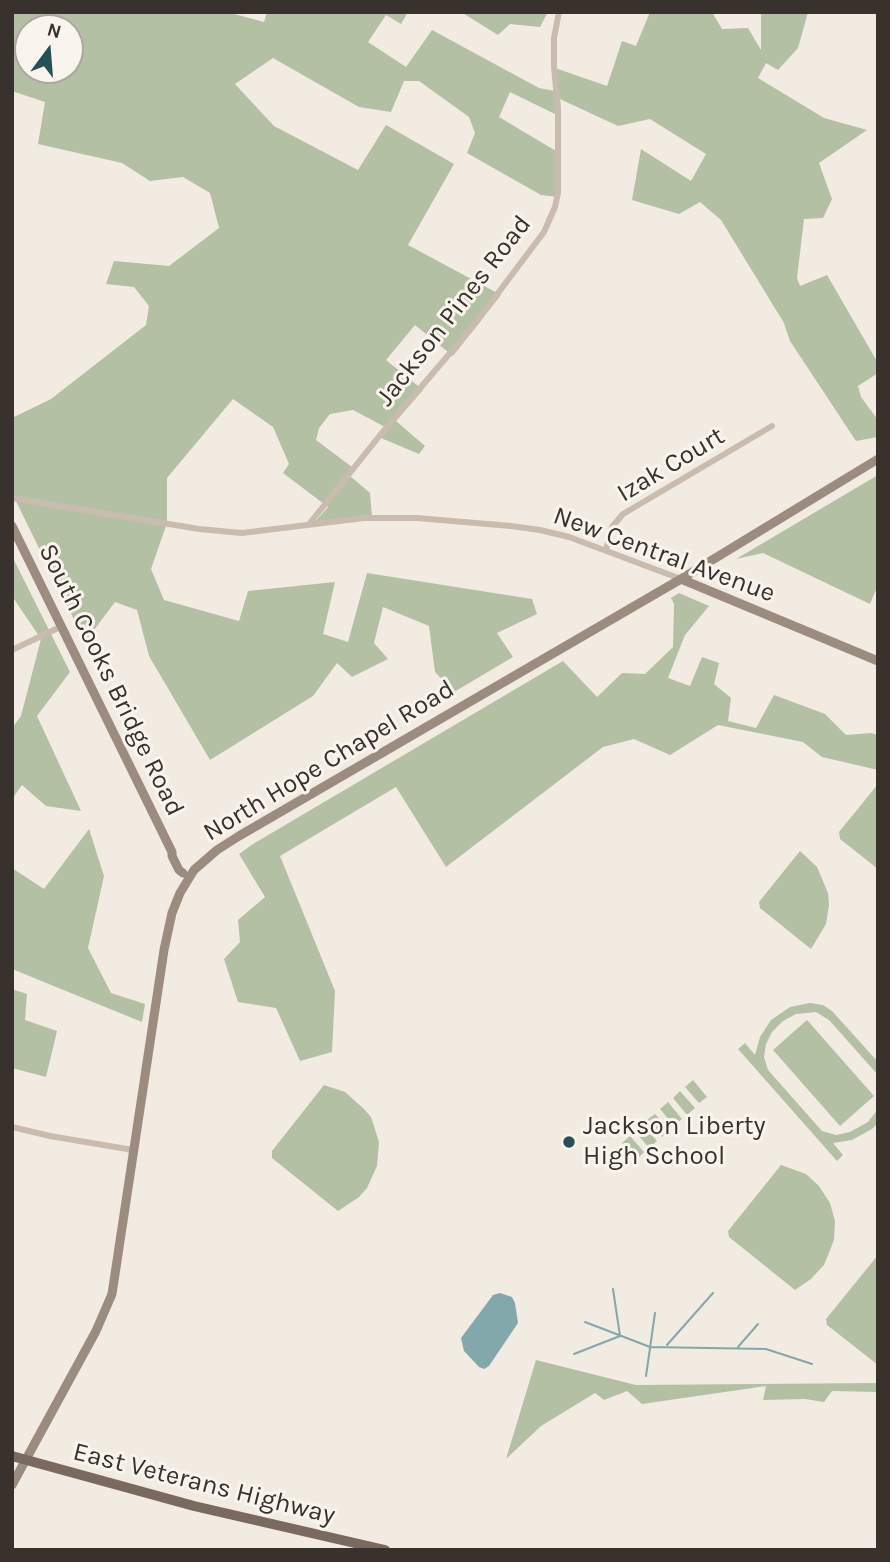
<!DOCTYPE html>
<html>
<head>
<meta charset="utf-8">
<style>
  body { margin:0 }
  #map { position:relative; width:890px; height:1562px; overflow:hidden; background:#f1ebe2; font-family:Karla,sans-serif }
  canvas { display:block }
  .frame { position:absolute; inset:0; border:14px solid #38312c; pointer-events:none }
  .north { position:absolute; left:14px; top:14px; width:70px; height:70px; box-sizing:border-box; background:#f9f5ee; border:2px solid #aca7a0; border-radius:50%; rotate:16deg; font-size:19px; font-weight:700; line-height:28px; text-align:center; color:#38312c }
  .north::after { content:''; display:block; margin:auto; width:24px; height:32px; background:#255056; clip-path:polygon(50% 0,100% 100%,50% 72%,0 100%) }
</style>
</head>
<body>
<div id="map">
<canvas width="890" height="1562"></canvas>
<div class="frame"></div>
<div class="north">N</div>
</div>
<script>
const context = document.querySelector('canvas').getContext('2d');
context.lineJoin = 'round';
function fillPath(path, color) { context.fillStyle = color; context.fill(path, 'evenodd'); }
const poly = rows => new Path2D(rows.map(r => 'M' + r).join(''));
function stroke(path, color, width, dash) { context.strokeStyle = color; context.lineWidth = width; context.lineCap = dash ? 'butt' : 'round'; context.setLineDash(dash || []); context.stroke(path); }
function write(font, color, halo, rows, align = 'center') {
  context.font = font + ' Karla,sans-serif'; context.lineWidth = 6; context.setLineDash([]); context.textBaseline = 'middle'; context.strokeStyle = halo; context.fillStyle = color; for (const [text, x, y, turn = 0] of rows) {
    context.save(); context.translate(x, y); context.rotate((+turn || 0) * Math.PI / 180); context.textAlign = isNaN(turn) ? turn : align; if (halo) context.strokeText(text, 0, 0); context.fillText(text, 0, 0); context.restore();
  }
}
const green = poly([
  [13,12,227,12,264,22,267,12,408,12,401,24,386,15,368,42,406,67,432,30,539,88,555,91,555,68,607,86,622,41,636,46,650,12,712,12,722,29,748,28,761,50,761,12,808,12,798,48,778,70,766,63,758,78,824,118,867,130,819,163,832,199,823,218,804,219,797,278,800,286,827,275,878,363,878,373,858,386,861,397,878,420,878,437,856,441,790,341,784,323,721,220,700,202,679,214,632,200,641,149,691,181,706,154,650,119,618,126,560,99,561,117,510,92,499,117,561,154,559,197,541,195,467,153,475,133,469,117,419,81,404,81,391,112,359,107,273,58,235,84,274,126,358,170,386,125,454,164,408,245,501,295,453,356,415,325,386,360,423,390,396,421,425,446,419,454,381,438,387,428,353,410,330,414,319,428,316,440,356,470,350,476,370,493,372,517,313,524,328,507,283,473,289,464,273,427,233,399,167,478,167,523,151,569,164,600,239,621,248,591,335,582,323,634,348,642,367,573,532,599,537,614,497,633,513,657,454,692,435,672,429,626,383,607,374,643,388,659,352,677,337,663,313,696,210,760,149,656,137,610,115,602,85,642,12,493,12,418,51,399,146,325,149,306,134,287,106,284,114,261,169,266,219,228,210,193,183,177,150,181,122,163,38,144,45,102,12,91],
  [28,28,70,28,70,70,28,70],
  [461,12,548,12,540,27,510,24,498,35],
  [878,475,878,585,870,604,763,553,736,559],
  [12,556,70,672,37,716,81,811,46,806,22,785,12,799,12,728,21,716,41,639,12,596],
  [679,593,709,606,685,635,668,678,690,686,702,657,719,663,714,684,731,698,728,721,756,728,774,695,825,714,846,735,871,733,878,735,878,770,822,757,803,742,718,725,670,755,634,739,603,747,446,867,396,787,280,856,335,991,332,1052,300,1061,276,1008,238,1002,224,959,240,942,238,920,265,897,239,854,253,844,563,661,597,697,622,673,645,674,673,647,674,604,671,598],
  [878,784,878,869,840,839,839,832],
  [89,829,104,876,88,948,111,993,145,1004,142,1022,12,969,12,868,44,889],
  [800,851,817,867,828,893,829,905,826,924,811,949,760,908,759,902],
  [12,989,27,994,25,1020,57,1031,46,1077,12,1068],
  [810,1003,823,1005,832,1011,878,1062,878,1075,829,1020,816,1012,796,1014,783,1021,772,1032,766,1044,764,1057,768,1070,822,1131,836,1135,850,1132,868,1122,878,1109,878,1123,872,1129,852,1140,833,1143,843,1155,837,1161,738,1049,745,1043,755,1055,760,1037,771,1020,790,1007],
  [807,1020,874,1096,840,1126,773,1050],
  [693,1080,707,1097,699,1103,685,1087],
  [324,1085,345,1092,363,1108,371,1117,379,1142,377,1166,367,1188,359,1197,338,1211,272,1158,272,1151],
  [680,1091,695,1108,687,1115,673,1098],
  [668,1102,682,1119,674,1126,660,1109],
  [655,1114,670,1130,662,1137,647,1120],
  [643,1125,657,1141,649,1148,635,1131],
  [630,1136,644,1152,637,1159,622,1143],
  [781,1165,806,1174,819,1186,830,1203,835,1221,834,1240,824,1265,811,1279,795,1290,729,1237,728,1231],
  [878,1255,878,1365,827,1325,826,1319],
  [536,1360,636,1385,878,1383,878,1392,832,1391,824,1402,805,1399,763,1400,766,1386,642,1404,627,1391,604,1400,595,1393,541,1426,506,1459]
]);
const water = poly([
  [500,1293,512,1297,515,1303,518,1323,489,1366,484,1369,479,1367,464,1351,461,1338,493,1295]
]);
const stream = poly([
  [585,1322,650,1347,766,1349,812,1364],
  [667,1345,713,1293],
  [738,1347,758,1324],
  [574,1354,620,1336,613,1289],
  [646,1376,655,1313]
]);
const street = poly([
  [12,498,199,529,242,533,364,518,417,518,511,526,540,530,569,537,681,579],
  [310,523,381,434,474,325,544,232,555,207,558,193,558,109,554,67,554,38,559,12],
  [606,550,612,527,623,514,772,426],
  [12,650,60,627],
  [12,1127,50,1136,133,1150]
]);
const secondary = poly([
  [12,526,172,852,172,856,179,870,183,873],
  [681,579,878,661],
  [12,1485,96,1331,112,1294,164,950,172,913,180,893,194,870,217,850,239,836,681,579,878,459]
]);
const primary = poly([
  [12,1456,194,1506,385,1550]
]);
const markers = [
  [569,1142,7,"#255056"]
];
const streetNames = [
  ["Jackson Pines Road",454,311,-52],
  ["Izak Court",671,465,-31],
  ["New Central Avenue",664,555,20],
  ["South Cooks Bridge Road",111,680,64],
  ["North Hope Chapel Road",329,761,-31],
  ["East Veterans Highway",204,1484,14]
];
const poiNames = [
  ["Jackson Liberty",583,1127],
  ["High School",583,1157]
];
fillPath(green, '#b4c0a3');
fillPath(water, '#83a8ac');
stroke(stream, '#83a8ac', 2);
stroke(street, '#c9bcae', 6);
stroke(secondary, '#9c8c80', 9);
stroke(primary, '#79695f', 10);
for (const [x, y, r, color] of markers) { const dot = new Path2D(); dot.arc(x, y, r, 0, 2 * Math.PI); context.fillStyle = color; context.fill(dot); stroke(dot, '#f9f5ee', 2.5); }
write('26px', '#38312c', '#f9f5ee', streetNames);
write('26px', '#38312c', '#f9f5ee', poiNames, 'left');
</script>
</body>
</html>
